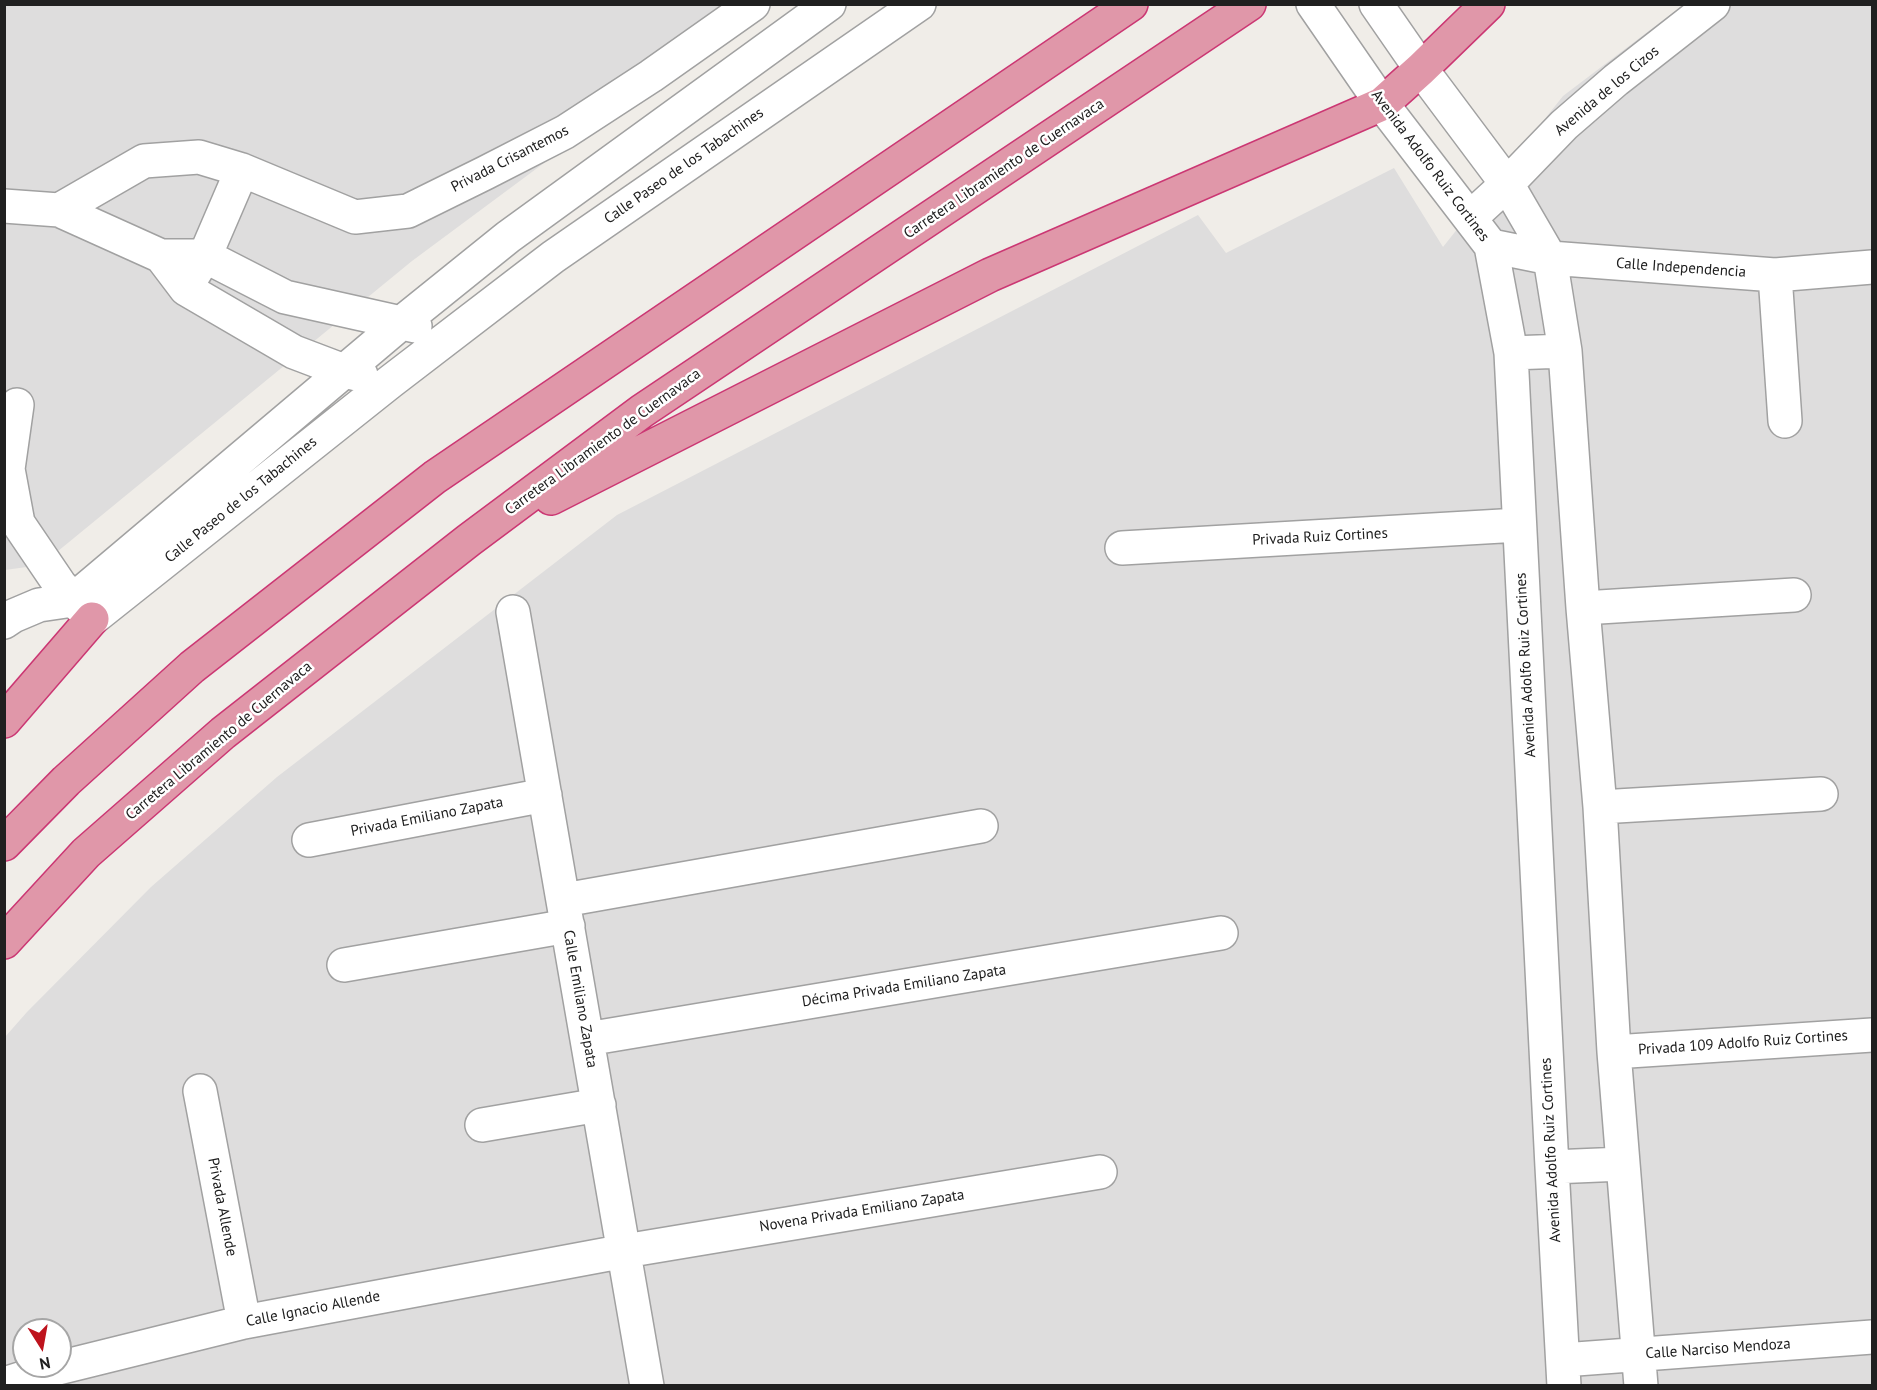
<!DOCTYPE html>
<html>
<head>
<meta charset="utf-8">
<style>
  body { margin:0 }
  #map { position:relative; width:1877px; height:1390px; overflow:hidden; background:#f0ede8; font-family:"PT Sans",sans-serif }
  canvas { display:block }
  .frame { position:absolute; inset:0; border:6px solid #202020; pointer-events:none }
  .north { position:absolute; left:12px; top:1318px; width:60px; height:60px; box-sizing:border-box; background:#fff; border:2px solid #a6a6a6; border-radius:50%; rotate:169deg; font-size:16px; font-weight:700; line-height:24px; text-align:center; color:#202020 }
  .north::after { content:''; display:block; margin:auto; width:21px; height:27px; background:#be131d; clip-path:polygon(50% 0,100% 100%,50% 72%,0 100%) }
</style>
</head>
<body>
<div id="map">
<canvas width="1877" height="1390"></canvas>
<div class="frame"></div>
<div class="north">N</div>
</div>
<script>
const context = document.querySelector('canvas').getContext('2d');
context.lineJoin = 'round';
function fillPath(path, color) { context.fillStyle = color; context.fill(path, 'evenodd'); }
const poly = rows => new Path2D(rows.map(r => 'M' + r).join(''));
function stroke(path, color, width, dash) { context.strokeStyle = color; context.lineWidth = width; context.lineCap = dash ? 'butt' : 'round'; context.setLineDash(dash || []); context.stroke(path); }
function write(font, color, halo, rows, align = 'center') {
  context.font = font + ' "PT Sans",sans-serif'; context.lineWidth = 5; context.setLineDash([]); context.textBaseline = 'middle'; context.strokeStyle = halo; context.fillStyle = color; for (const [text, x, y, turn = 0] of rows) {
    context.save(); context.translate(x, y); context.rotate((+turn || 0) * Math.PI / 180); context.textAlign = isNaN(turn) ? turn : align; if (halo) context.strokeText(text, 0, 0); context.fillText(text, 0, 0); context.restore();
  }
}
const residential = poly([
  [4,5,757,5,412,261,41,565,5,570],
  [1683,5,1872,5,1872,1385,5,1386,5,1037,27,1012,151,887,277,777,617,515,1198,215,1226,253,1394,168,1443,247,1563,96],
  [24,1330,60,1330,60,1366,24,1366]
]);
const minor = poly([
  [1313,4,1382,104,1491,246,1511,353,1552,1167,1564,1386],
  [1376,4,1421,69,1507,184,1550,258,1565,351,1583,608,1600,807,1614,1052,1641,1386],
  [4,206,59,210,161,256,205,256,285,297,415,326],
  [59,210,144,161,199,157,242,170,355,217,408,211,485,173,565,132,651,76,753,4],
  [1470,218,1507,184,1564,125,1616,80,1713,4],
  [1491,246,1550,258,1775,275,1872,267],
  [161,256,186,289,294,352,344,371,361,375],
  [194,274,205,256,242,170],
  [1775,275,1785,421],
  [1511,353,1565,351],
  [17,405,8,469,18,523,60,585,92,619,390,382,553,257,919,4],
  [1122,548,1519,525],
  [73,600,400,324,508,237,829,4],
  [1583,608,1794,595],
  [513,612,647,1386],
  [4,622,13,616,39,605,73,600],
  [1600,807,1821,794],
  [309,840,545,795],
  [564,900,981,826],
  [344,965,568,926],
  [587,1039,1221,933],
  [1614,1052,1872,1035],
  [200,1091,244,1322],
  [482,1125,599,1105],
  [1552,1167,1623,1164],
  [1563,1360,1872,1337],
  [4,1384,42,1372,244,1322,625,1251,1100,1172]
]);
const highway = poly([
  [551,498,990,275,1382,104,1421,69,1488,4],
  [4,721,92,619],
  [4,844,66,781,192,667,435,477,1131,4],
  [4,942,86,853,223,733,469,540,642,411,1249,4]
]);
const streetNames = [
  ["Avenida de los Cizos",1607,91,-40],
  ["Privada Crisantemos",510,159,-27],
  ["Calle Paseo de los Tabachines",684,166,-35],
  ["Avenida Adolfo Ruiz Cortines",1430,166,53],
  ["Carretera Libramiento de Cuernavaca",1004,169,-34],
  ["Calle Independencia",1681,268,4],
  ["Carretera Libramiento de Cuernavaca",603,442,-36],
  ["Calle Paseo de los Tabachines",241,500,-39],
  ["Privada Ruiz Cortines",1320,537,-3],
  ["Avenida Adolfo Ruiz Cortines",1526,665,-93],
  ["Carretera Libramiento de Cuernavaca",219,741,-40],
  ["Privada Emiliano Zapata",427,817,-11],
  ["Décima Privada Emiliano Zapata",904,986,-9],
  ["Calle Emiliano Zapata",580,999,80],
  ["Privada 109 Adolfo Ruiz Cortines",1743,1043,-4],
  ["Avenida Adolfo Ruiz Cortines",1551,1150,-93],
  ["Privada Allende",222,1207,79],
  ["Novena Privada Emiliano Zapata",862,1211,-9],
  ["Calle Ignacio Allende",313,1309,-11],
  ["Calle Narciso Mendoza",1718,1349,-4]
];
fillPath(residential, '#dedddd');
stroke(minor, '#a1a1a1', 36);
stroke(highway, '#cb3773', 36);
stroke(minor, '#fff', 33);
stroke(highway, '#e097a9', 33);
write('15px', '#202020', '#fff', streetNames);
</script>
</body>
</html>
